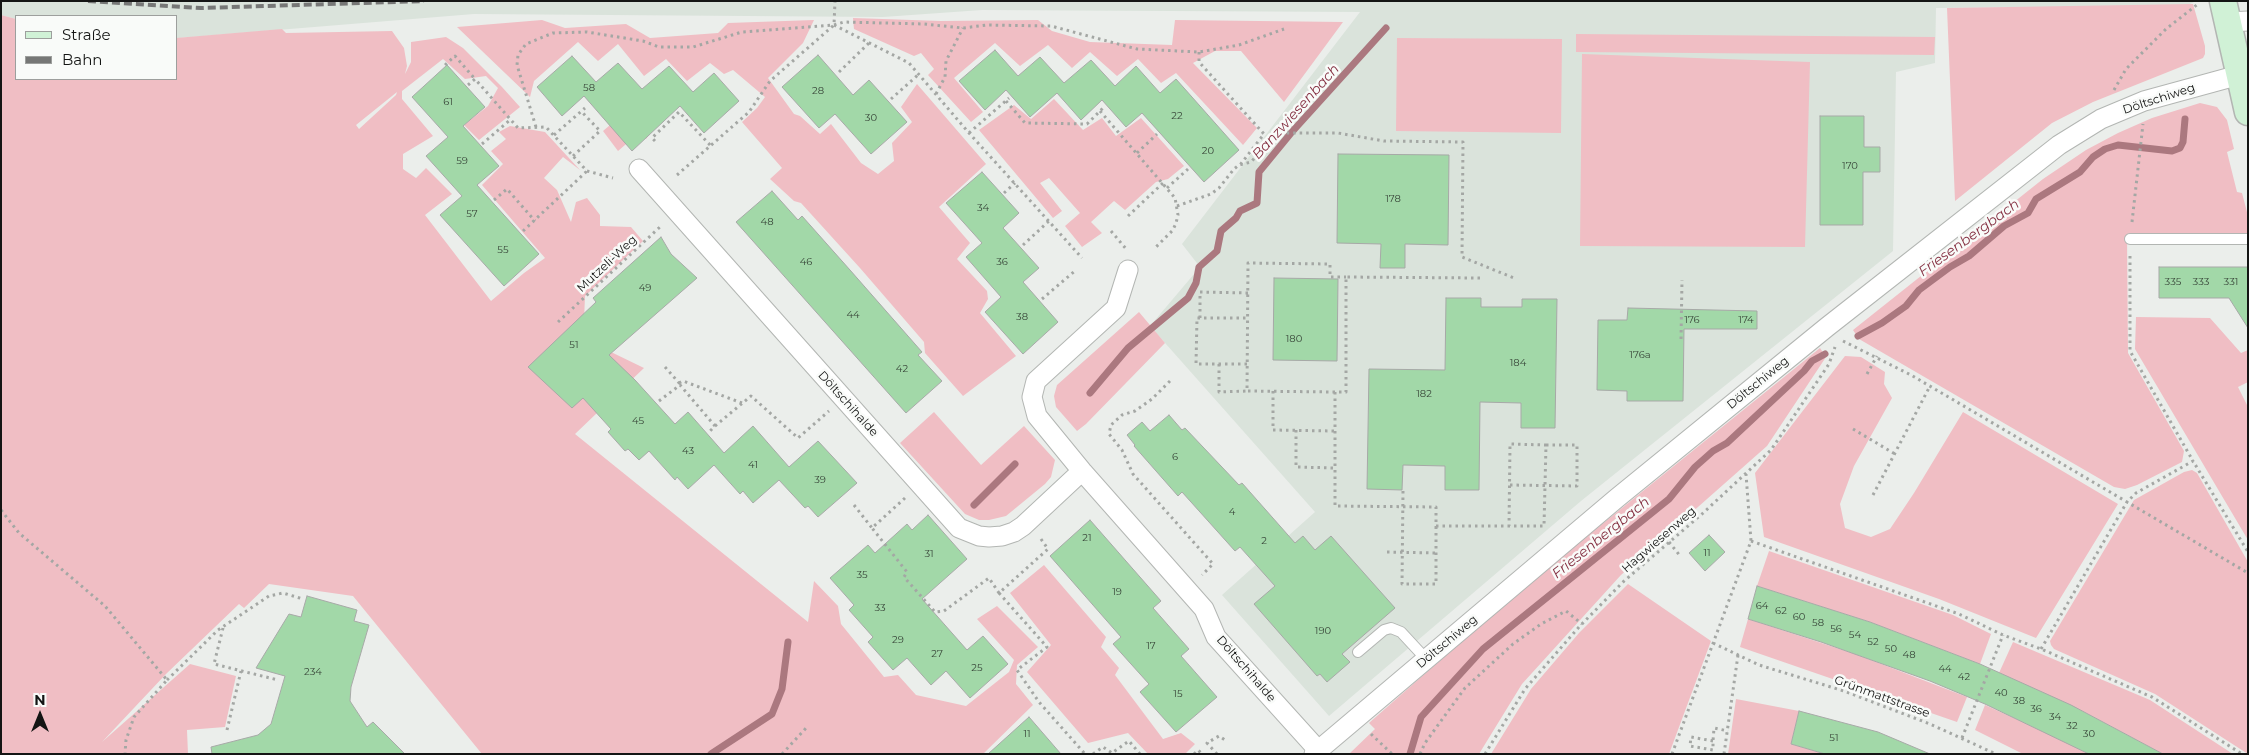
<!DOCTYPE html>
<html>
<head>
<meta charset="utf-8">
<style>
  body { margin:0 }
  #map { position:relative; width:2249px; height:755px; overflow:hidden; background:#ebeeeb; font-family:Montserrat,sans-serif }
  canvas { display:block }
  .frame { position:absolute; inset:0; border:2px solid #141514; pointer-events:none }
  .legend { position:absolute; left:15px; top:15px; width:162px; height:65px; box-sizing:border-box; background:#f9fbf9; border:1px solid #9d9f9d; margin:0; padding:6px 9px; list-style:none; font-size:15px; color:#141514 }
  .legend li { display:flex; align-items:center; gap:10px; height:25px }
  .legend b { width:25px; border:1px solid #9d9f9d }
  .north { position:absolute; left:15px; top:690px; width:50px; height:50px; -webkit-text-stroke:4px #f9fbf9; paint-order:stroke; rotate:0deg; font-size:14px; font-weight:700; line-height:20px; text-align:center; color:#141514 }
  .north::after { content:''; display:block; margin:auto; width:18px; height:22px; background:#141514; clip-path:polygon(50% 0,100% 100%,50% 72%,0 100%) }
</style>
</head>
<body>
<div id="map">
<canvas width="2249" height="755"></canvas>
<div class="frame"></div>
<ul class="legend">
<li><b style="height:6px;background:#d0f1d6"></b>Straße</li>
<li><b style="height:6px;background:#767776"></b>Bahn</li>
</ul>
<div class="north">N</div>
</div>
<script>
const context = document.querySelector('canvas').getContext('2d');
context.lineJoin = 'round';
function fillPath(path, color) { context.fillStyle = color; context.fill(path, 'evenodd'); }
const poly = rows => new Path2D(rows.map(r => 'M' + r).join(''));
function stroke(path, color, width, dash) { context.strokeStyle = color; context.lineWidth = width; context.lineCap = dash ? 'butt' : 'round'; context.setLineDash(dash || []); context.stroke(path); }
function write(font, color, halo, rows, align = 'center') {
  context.font = font + ' Montserrat,sans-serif'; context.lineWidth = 5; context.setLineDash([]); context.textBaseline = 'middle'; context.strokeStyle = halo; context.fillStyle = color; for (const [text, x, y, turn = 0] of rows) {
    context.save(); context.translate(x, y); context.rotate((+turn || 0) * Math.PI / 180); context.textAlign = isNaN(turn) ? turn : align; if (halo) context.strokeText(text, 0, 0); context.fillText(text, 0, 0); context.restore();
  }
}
const built = poly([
  [1,1,2196,1,2186,6,1936,8,1935,63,1896,72,1893,251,1581,501,1329,716,1222,595,1315,512,1150,326,1200,267,1182,244,1360,12,982,10,883,17,474,14,179,38,176,38,176,16,16,16,16,19,1,15]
]);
const green = poly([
  [2193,4,2205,46,2205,54,2203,58,2093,102,2052,123,1955,201,1947,8],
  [1,15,16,19,16,79,176,79,176,38,282,29,286,33,392,31,404,48,407,66,405,74,411,62,411,42,446,37,463,48,502,87,520,107,479,140,464,125,488,106,498,88,486,76,465,79,443,59,402,91,402,99,433,136,403,154,403,169,416,178,426,168,452,194,425,215,491,301,524,273,545,258,482,185,503,164,491,151,506,139,499,132,510,126,545,132,580,170,563,157,544,178,557,190,571,222,576,202,587,198,600,215,600,226,631,227,643,241,585,296,584,321,611,352,644,368,575,434,808,622,814,581,838,606,841,624,884,677,898,675,916,695,966,706,1009,672,1014,660,977,619,997,606,1038,647,1017,665,1016,684,1033,705,983,754,482,754,353,596,269,584,244,608,239,604,166,674,102,742,190,664,236,676,225,727,187,730,188,754,1,754],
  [397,92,396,95,359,129,356,125],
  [853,18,941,21,1038,20,1052,31,1090,42,1172,45,1175,20,1343,22,1284,102,1241,51,1215,51,1193,63,1257,128,1243,145,1176,73,1161,83,1138,59,1117,76,1090,52,1072,68,1048,45,1020,66,995,43,954,78,983,112,971,122,928,75,934,69,921,53,914,56,854,29],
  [542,20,565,28,626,24,650,38,718,33,728,23,814,20,803,43,768,78,794,114,800,116,820,134,831,124,861,163,878,174,894,161,892,143,912,122,901,107,917,84,986,164,939,207,970,243,957,259,987,291,988,299,980,313,1016,356,963,396,925,353,924,342,860,268,801,203,794,201,770,179,782,168,742,122,757,108,765,97,733,70,724,74,710,63,687,81,666,59,644,76,618,44,598,61,578,42,534,81,530,97,457,27],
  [1576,34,1935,37,1934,55,1576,52],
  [1397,38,1562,39,1561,133,1396,131],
  [1582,54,1810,62,1805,247,1580,246],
  [1054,99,1083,130,1102,118,1116,136,1141,118,1184,166,1168,179,1156,182,1125,210,1114,201,1091,222,1102,233,1082,247,1065,226,1080,213,1049,178,1040,183,1062,211,1053,218,979,130,1014,105,1031,119],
  [2200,103,2217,107,2227,120,2234,149,2227,152,2237,192,2242,193,2248,216,2248,234,2127,235,2128,353,2184,451,2182,462,2137,485,2125,489,2114,487,1859,339,1853,330,2043,179,2086,150,2118,133,2152,118],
  [635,104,656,126,646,139,640,132,618,151,603,131],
  [1139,312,1165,343,1086,424,1077,431,1056,407,1054,396,1057,385],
  [2136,317,2210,318,2241,353,2248,350,2248,382,2238,387,2248,407,2248,540,2135,349],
  [1820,348,1826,357,1767,446,1621,575,1522,684,1479,754,1349,754,1375,729,1369,723,1445,656,1565,554],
  [1845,356,1861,357,1885,372,1884,384,1892,398,1854,466,1840,504,1845,528,1871,537,1890,529,1914,493,1963,412,2118,504,2036,638,1939,599,1764,537,1755,473],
  [934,412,981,465,1024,426,1055,460,1051,477,1045,484,1006,516,989,520,979,520,965,514,900,443],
  [2192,470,2197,473,2248,562,2248,754,2155,694,2054,649,2051,645,2050,641,2134,500,2184,472],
  [1769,551,1953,615,1991,634,1980,664,1870,622,1757,586],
  [1044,565,1106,637,1101,647,1119,668,1115,675,1163,739,1181,733,1195,744,1185,754,1148,754,1128,733,1088,743,1027,672,1051,645,1010,593],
  [1628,584,1711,641,1669,754,1491,754,1531,689,1579,633],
  [1748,619,1858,655,1967,697,1957,722,1740,647],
  [2013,642,2150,700,2233,754,2163,754,2088,714,1999,673],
  [1736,699,1799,711,1791,744,1825,754,1728,754],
  [1985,705,2056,737,2089,754,2023,754,1975,730]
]);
const stream = poly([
  [1858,336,1882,323,1906,306,1919,290,1950,267,1969,256,2004,226,2028,213,2036,199,2080,172,2093,157,2105,149,2118,145,2172,151,2180,148,2183,142,2185,119],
  [1090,393,1128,348,1188,298,1196,283,1199,267,1217,251,1221,231,1236,218,1240,211,1257,203,1259,172,1291,133,1386,28],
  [974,505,1015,464],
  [711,754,772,714,782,689,788,642],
  [1410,754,1421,717,1483,649,1669,499,1695,467,1713,451,1727,443,1804,371,1812,361,1825,354]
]);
const building = poly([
  [995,50,1018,76,1040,57,1064,83,1091,60,1115,86,1136,66,1160,93,1176,79,1239,150,1204,182,1142,113,1126,127,1102,100,1081,120,1057,93,1030,117,1006,90,985,110,959,81,995,50],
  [818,55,853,95,869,80,907,122,871,154,835,114,819,128,782,87,818,55],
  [572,56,596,82,618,63,642,89,669,66,693,92,714,73,739,101,704,133,680,106,632,151,584,96,562,116,537,87,572,56],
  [447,65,485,107,463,126,499,166,477,185,539,254,504,286,440,215,462,196,426,156,448,137,412,97,447,65],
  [1820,116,1864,116,1864,147,1880,147,1880,172,1863,172,1863,225,1820,225,1820,116],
  [1338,154,1449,155,1448,245,1405,244,1405,268,1380,268,1381,244,1337,243,1338,154],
  [982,172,1019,213,1003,228,1039,268,1023,282,1058,322,1023,354,985,312,1001,297,966,257,982,243,946,203,982,172],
  [772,191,798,220,802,216,850,270,922,352,918,355,942,381,906,413,736,222,772,191],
  [661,237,671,254,697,278,609,355,635,380,675,424,688,412,724,453,753,426,789,467,818,441,857,483,818,517,808,506,805,508,779,480,753,503,743,491,740,494,714,465,688,489,677,477,675,480,649,451,639,460,628,449,625,451,608,432,611,429,583,398,572,408,528,367,596,302,593,298,661,237],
  [2159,267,2248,267,2248,328,2229,298,2159,298,2159,267],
  [1274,278,1338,279,1337,361,1273,360,1274,278],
  [1446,298,1481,298,1481,307,1522,307,1522,299,1557,299,1555,428,1521,428,1521,403,1480,402,1479,490,1445,490,1445,466,1403,465,1402,490,1367,489,1369,369,1445,370,1446,298],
  [1628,308,1757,311,1757,329,1684,329,1683,401,1627,401,1627,391,1597,390,1598,320,1627,320,1628,308],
  [1169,415,1182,430,1185,428,1239,485,1242,483,1295,543,1303,536,1315,550,1331,536,1395,608,1342,654,1350,662,1327,682,1320,674,1317,676,1254,604,1275,586,1240,547,1235,551,1182,492,1178,496,1134,446,1135,445,1127,435,1142,422,1150,431,1169,415],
  [928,515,967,559,922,599,967,650,983,636,1008,664,970,698,946,671,931,685,907,658,893,670,868,642,873,637,849,610,854,605,830,578,868,545,875,553,907,524,912,530,928,515],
  [1090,520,1161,601,1153,608,1189,649,1181,656,1217,697,1176,732,1140,692,1149,684,1113,644,1121,637,1050,556,1090,520],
  [1709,535,1725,552,1705,571,1689,553,1709,535],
  [1757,586,1870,622,1980,664,2071,705,2163,754,2089,754,1985,704,1930,681,1821,642,1748,619,1757,586],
  [307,596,357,610,354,621,369,625,351,687,350,701,367,727,373,722,405,754,212,754,211,747,258,735,271,724,285,676,256,668,289,614,301,617,307,596],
  [1799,711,1878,732,1930,754,1825,754,1791,744,1799,711],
  [1029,717,1061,754,988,754,1029,717]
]);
const path = poly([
  [834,25,909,63,969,133,1082,258],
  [1199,52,1199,62,1264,134,1240,165],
  [445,65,455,56,475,79],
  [839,72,869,43],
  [468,85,475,79,518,128,546,127,587,171,613,178],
  [2114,90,2126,69,2166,29,2198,4],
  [936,94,945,77,946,61,963,28],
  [891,99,919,74],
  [1006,101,1025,123,1087,124,1103,108],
  [1100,111,1175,198,1178,215,1176,223,1173,230,1156,247],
  [536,127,517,65,518,55,526,44,553,33,587,32,643,41,659,47,693,47,742,32,834,25,844,22,924,24,963,28,987,25,1051,26,1137,49,1199,52,1239,45,1284,29],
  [969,133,1009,98],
  [554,135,585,108],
  [655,141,652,138,679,112,711,146],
  [482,144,510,120],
  [1137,153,1157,134],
  [573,156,600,131,581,111],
  [677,175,749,112,770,81,834,25,835,1],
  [1167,188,1188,169],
  [1004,193,1015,183],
  [494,200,507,189,535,221],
  [1177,206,1211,194,1219,188,1234,169,1239,165,1251,162,1272,139,1282,133,1338,133,1384,141,1463,142,1462,257,1514,278],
  [1128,216,1163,183],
  [2132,222,2143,124],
  [523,231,587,171],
  [1111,231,1127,250],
  [1023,245,1049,221],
  [2130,256,2130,351,2193,461],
  [1480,278,1346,277,1346,392,1335,392,1335,506,1436,507,1436,526,1544,526,1546,445,1510,444,1509,526],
  [1042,299,1076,270],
  [1200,318,1200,292,1248,293],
  [558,322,661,226],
  [1681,339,1682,280],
  [1843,341,1911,375,2127,502,2136,493,2193,461,2248,552],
  [1219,364,1219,392,1247,391],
  [1247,364,1196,364,1197,318,1247,318],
  [665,367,680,384],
  [1867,374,1877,356],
  [1170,381,1152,399,1135,411,1122,415,1111,425,1109,434,1122,450,1133,474,1213,564,1202,575],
  [679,383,683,381,742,403],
  [1273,391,1273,430,1335,431],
  [1335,392,1247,391,1248,263,1330,264,1330,277,1346,277],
  [659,401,680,385,715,426,708,433],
  [715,426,751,396,798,438,829,411],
  [1853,429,1895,454],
  [1296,430,1296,467,1335,468],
  [1510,485,1577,486,1577,445,1546,445],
  [1403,491,1402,584,1436,584,1436,526],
  [1873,495,1930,386],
  [905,498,872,528,907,572,904,577,935,612,944,611,989,578,999,593],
  [854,505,872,528],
  [1,510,19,533,105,606,167,680,134,717,126,740,125,754],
  [1041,539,1048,549,999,593,1047,647,1017,670,1039,702,1085,754],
  [1751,541,1959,614,2003,635,2041,649,2152,697,2242,754],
  [1669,542,1681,557],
  [1387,552,1436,553],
  [223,628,214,664,278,680],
  [1713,643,1759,665,1844,691,1930,724,1996,754],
  [2041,649,2127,502,2248,573],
  [167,680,218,630,269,596,283,593,303,599],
  [227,730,241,671],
  [1371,734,1392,754],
  [1962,738,2003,635],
  [1713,741,1691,737,1690,746,1713,750,1713,741,1714,728,1728,731],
  [782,754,807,727],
  [1093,754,1103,747,1112,753,1129,741,1140,754],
  [1194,754,1198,750,1202,754],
  [1217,754,1207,743,1219,736,1225,740],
  [1420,754,1425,743,1465,688,1513,644,1541,624,1566,611,1582,624],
  [1485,754,1525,689,1579,627,1623,582,1702,514,1771,450,1829,364,1835,347],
  [1672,754,1751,541,1746,474],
  [1724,754,1738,655]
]);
const service = poly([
  [2130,239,2248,239],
  [1358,652,1384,630,1391,628,1401,632,1426,659]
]);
const minor = poly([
  [2228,22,2248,21],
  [639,169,959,528,979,536,989,537,1002,536,1014,532,1023,526,1082,471],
  [1128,270,1116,308,1036,381,1032,397,1037,416,1082,471,1204,609,1216,637,1318,750],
  [1314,754,1617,498,1827,327,2059,145,2101,119,2144,101,2239,75]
]);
const secondary = poly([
  [2223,1,2248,112]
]);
const rail = poly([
  [88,1,201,8,424,1]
]);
const numberNames = [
  ["58",589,88],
  ["28",818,91],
  ["61",448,102],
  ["22",1177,116],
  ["30",871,118],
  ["20",1208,151],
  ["59",462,161],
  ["170",1850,166],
  ["178",1393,199],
  ["34",983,208],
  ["57",472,214],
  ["48",767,222],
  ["55",503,250],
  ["46",806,262],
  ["36",1002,262],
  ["335",2173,282],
  ["333",2201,282],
  ["331",2231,282],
  ["49",645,288],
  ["44",853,315],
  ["38",1022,317],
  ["176",1692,320],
  ["174",1746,320],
  ["180",1294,339],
  ["51",574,345],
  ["176a",1640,355],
  ["184",1518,363],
  ["42",902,369],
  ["182",1424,394],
  ["45",638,421],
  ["43",688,451],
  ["6",1175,457],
  ["41",753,465],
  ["39",820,480],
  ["4",1232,512],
  ["21",1087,538],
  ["2",1264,541],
  ["11",1707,553],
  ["31",929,554],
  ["35",862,575],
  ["19",1117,592],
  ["64",1762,606],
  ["33",880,608],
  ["62",1781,611],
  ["60",1799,617],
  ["58",1818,623],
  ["56",1836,629],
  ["190",1323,631],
  ["54",1855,635],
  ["29",898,640],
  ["52",1873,642],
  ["17",1151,646],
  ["50",1891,649],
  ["27",937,654],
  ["48",1909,655],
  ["25",977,668],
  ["44",1945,669],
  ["234",313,672],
  ["42",1964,677],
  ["40",2001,693],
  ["15",1178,694],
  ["38",2019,701],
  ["36",2036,709],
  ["34",2055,717],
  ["32",2072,726],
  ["11",1027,734],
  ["30",2089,734],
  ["51",1834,738]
];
const streetNames = [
  ["Döltschiweg",2159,99,-18],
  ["Mutzeli-Weg",607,264,-43],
  ["Döltschiweg",1758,383,-39],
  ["Döltschihalde",848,404,48],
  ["Hagwiesenweg",1659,540,-41],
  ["Döltschiweg",1447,642,-40],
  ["Döltschihalde",1246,669,49],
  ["Grünmattstrasse",1882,697,20]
];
const waterNames = [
  ["Banzwiesenbach",1296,112,-48],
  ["Friesenbergbach",1969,238,-36],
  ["Friesenbergbach",1601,538,-39]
];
fillPath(built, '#dae3db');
fillPath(green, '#f0bec4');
stroke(stream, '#ab787f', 7);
fillPath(building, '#a2d8a8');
stroke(building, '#a7a9a7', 1);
stroke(service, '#b3b6b3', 12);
stroke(minor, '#b3b6b3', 21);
stroke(secondary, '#b3b6b3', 29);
stroke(path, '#a4a7a4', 3, [2.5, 4]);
stroke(service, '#fff', 10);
stroke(minor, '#fff', 19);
stroke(secondary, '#d0f1d6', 26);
stroke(rail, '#767776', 4, [8, 4]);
write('10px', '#384639', null, numberNames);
write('12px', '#141514', '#f9fbf9', streetNames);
write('italic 14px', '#853042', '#f9fbf9', waterNames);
</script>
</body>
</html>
